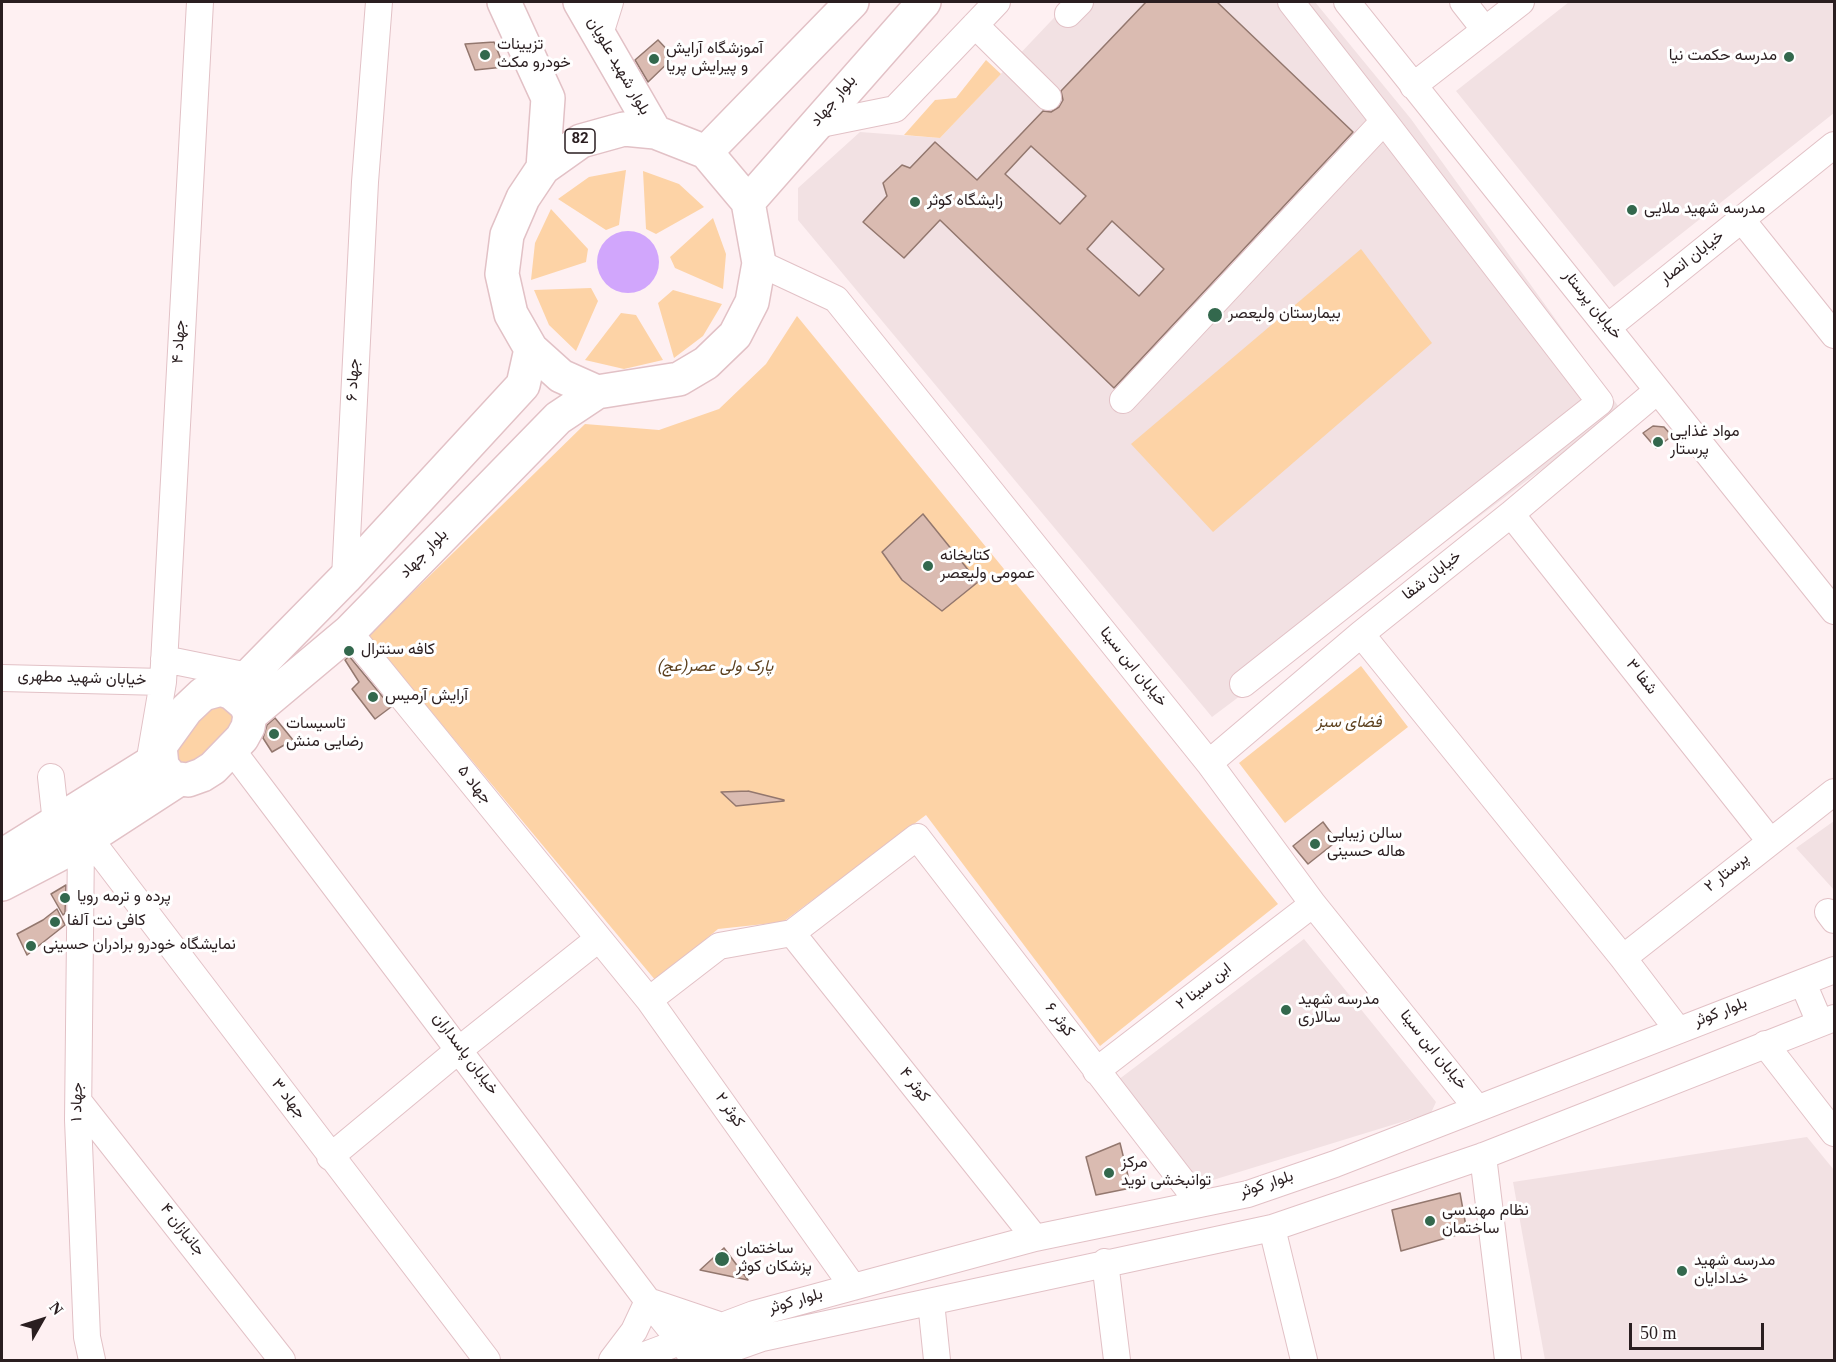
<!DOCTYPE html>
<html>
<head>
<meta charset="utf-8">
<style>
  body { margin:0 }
  #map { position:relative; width:1836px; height:1362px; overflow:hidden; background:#fef0f2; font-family:Georgia,serif }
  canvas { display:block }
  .frame { position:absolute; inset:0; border:3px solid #2a1e20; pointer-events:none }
  .north { position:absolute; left:12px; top:1290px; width:60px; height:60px; -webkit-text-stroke:4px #fff; paint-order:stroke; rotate:51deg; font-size:16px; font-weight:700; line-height:24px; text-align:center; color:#2a1e20 }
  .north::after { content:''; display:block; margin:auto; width:21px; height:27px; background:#2a1e20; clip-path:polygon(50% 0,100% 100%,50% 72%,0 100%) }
  .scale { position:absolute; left:1629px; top:1323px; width:135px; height:27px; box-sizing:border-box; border:3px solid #2a1e20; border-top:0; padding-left:8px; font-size:18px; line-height:21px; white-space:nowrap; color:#2a1e20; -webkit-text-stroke:4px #fff; paint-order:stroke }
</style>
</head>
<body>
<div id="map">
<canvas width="1836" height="1362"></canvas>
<div class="frame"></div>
<div class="north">N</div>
<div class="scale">50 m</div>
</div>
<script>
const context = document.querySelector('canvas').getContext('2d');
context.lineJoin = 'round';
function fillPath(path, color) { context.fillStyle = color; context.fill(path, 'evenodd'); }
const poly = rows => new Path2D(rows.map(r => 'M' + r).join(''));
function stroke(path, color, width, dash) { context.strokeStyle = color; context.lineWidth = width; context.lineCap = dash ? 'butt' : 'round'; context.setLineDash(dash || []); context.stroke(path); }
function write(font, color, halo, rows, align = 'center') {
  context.font = font + ' Georgia,Vazirmatn,serif'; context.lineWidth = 6; context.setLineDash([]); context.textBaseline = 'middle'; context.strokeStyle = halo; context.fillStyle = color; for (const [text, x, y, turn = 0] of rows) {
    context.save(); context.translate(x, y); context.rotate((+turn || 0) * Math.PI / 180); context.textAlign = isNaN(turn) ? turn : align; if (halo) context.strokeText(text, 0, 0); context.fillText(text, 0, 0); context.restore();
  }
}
const built = poly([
  [1069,2,1315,2,1411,119,1621,410,1212,717,798,220,798,188,860,132,940,138],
  [1569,2,1834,2,1834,113,1614,287,1456,91],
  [1834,821,1834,890,1796,848],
  [1304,939,1436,1102,1431,1113,1200,1184,1118,1080],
  [1807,1137,1834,1170,1834,1360,1545,1360,1513,1182]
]);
const green = poly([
  [986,60,1001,74,940,138,904,135,935,100,956,98],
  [626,170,619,225,606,230,558,199,589,177],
  [643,171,679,184,704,207,656,234,646,229],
  [551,209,588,249,586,262,531,280,535,243],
  [713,218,726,254,723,289,675,268,670,257],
  [1361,249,1432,343,1213,532,1131,444],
  [591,288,598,301,576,351,549,325,534,290],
  [673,290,722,304,703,336,674,358,658,303],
  [621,313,636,315,663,360,624,369,585,360],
  [797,316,1278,904,1100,1046,926,815,783,922,718,929,656,981,368,636,585,424,659,430,719,409,766,364],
  [1361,666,1408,727,1285,823,1239,763],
  [205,696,247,717,187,778,162,745]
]);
const water = poly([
  '597 262a31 31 0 1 1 62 0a31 31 0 1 1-62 0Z'
]);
const building = poly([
  [1146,2,1217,2,1353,132,1114,388,940,220,904,258,863,222,887,196,883,183,902,165,910,168,935,142,977,180,1043,111,1051,112,1059,107,1063,100,1061,91,1146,2],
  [1031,146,1086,196,1060,224,1005,174,1031,146],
  [1112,221,1164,269,1139,296,1087,249,1112,221],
  [658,40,674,57,648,82,635,60,658,40],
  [494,42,504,67,475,70,465,44,494,42],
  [1653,426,1664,427,1672,436,1656,448,1643,433,1653,426],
  [923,514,978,582,942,611,902,580,882,552,923,514],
  [349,656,391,707,375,719,352,689,359,682,345,660,349,656],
  [275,718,293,740,272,752,263,738,267,725,275,718],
  [748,791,784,800,784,801,736,806,721,792,748,791],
  [1323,822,1337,841,1308,864,1293,846,1323,822],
  [66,885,65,913,63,915,51,894,66,885],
  [57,909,65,925,27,955,17,934,43,920,57,909],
  [1120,1143,1131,1188,1096,1195,1086,1157,1120,1143],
  [1460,1193,1467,1232,1401,1251,1392,1210,1460,1193],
  [724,1248,748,1280,700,1270,724,1248]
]);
const minor = poly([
  [1347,2,1834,611],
  [1463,2,1485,30],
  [1068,14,1080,2],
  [975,25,1048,97],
  [599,37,610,2],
  [1413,86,1521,2],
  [816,125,895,109,997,2],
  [1742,220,1834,335],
  [759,263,836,299,1209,763,1313,904,1477,1108],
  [1608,327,1834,145],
  [1123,400,1384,121,1291,2],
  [1511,514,1770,841],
  [345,578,365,182,379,2],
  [349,632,649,1000,853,1287],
  [1361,634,1623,958,1678,1030],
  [164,659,248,676],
  [2,678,163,682],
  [1243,684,1600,402,1384,121],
  [232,750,648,1301,689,1352],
  [150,758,163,682,200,2],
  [1209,763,1361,634,1511,514,1657,391],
  [51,777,56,823],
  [89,838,487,1360],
  [81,843,78,1120,87,1337,92,1360],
  [1828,912,1834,920],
  [792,933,1035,1238],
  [1623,958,1834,792],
  [1803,983,1820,1023],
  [649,1000,719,946,792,933,917,837,1200,1204],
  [1765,1044,1834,1133],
  [1096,1071,1313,904],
  [79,1102,282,1360],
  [1483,1156,1508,1360],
  [330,1157,460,1049,597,940],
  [1272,1228,1304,1360],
  [1105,1262,1117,1360],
  [931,1302,937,1360],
  [612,1360,634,1331,648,1301,722,1326],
  [632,1360,754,1314,853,1287,1035,1238,1248,1194,1335,1164,1834,970],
  [700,1360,762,1338,1272,1228,1483,1156,1834,1018]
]);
const major = poly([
  [504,2,548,98,543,168],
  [580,2,655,132],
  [624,129,655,132,706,152,748,202,759,263,752,302,735,335,706,363,679,379,597,392,561,376,531,349,511,314,502,274,507,235,523,198,543,168,581,141,624,129],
  [706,152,852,2],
  [748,202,924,2],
  [221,689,232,693,246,705,250,715,248,727,242,738,213,768,202,775,188,780,172,778,162,766,160,746,186,710,203,694,221,689],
  [232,693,345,578,523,385,531,349],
  [250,715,349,632,558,418,597,392],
  [2,856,159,758],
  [2,884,81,843,178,780]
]);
const markers = [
  [485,55,6,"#33684d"],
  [1789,57,6,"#33684d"],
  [654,59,6,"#33684d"],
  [915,202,6,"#33684d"],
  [1632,210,6,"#33684d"],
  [1215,315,8,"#33684d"],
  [1658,442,6,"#33684d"],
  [928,566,6,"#33684d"],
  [349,651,6,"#33684d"],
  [373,697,6,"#33684d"],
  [274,734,6,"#33684d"],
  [1315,844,6,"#33684d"],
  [65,898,6,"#33684d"],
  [55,922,6,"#33684d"],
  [31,946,6,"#33684d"],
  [1286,1010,6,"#33684d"],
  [1109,1173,6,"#33684d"],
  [1430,1221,6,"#33684d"],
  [722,1259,8,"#33684d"],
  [1682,1271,6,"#33684d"]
];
const shields = [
  [580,141,30]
];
const shieldNames = [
  ["82",580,141]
];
const poiNames = [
  ["تزیینات",497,46],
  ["خودرو مکث",497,64],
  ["آموزشگاه آرایش",666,50],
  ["و پیرایش پریا",666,68],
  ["مدرسه حکمت نیا",1777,57,"right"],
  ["زایشگاه کوثر",927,202],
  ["مدرسه شهید ملایی",1644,210],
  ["بیمارستان ولیعصر",1228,315],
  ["مواد غذایی",1670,433],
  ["پرستار",1670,451],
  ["کتابخانه",940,557],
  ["عمومی ولیعصر",940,575],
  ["کافه سنترال",361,651],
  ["آرایش آرمیس",385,697],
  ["تاسیسات",286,725],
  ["رضایی منش",286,743],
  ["سالن زیبایی",1327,835],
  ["هاله حسینی",1327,853],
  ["پرده و ترمه رویا",77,898],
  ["کافی نت آلفا",67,922],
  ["نمایشگاه خودرو برادران حسینی",43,946],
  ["مدرسه شهید",1298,1001],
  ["سالاری",1298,1019],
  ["مرکز",1121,1164],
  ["توانبخشی نوید",1121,1182],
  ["نظام مهندسی",1442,1212],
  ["ساختمان",1442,1230],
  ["ساختمان",736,1250],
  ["پزشکان کوثر",736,1268],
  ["مدرسه شهید",1694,1262],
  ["خدادایان",1694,1280]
];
const streetNames = [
  ["بلوار شهید علویان",617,67,60],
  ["بلوار جهاد",835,102,-50],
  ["خیابان انصار",1693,259,-38],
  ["خیابان پرستار",1591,306,51],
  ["جهاد ۴",181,342,-87],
  ["جهاد ۶",355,380,-87],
  ["بلوار جهاد",425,555,-46],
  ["خیابان شفا",1433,577,-38],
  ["خیابان ابن سینا",1132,668,51],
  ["شفا ۳",1640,678,52],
  ["خیابان شهید مطهری",82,680,2],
  ["جهاد ۵",473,786,51],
  ["پرستار ۲",1728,874,-39],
  ["ابن سینا ۲",1205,988,-38],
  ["بلوار کوثر",1721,1014,-21],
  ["کوثر ۶",1058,1021,53],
  ["خیابان ابن سینا",1432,1051,51],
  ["خیابان پاسداران",464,1055,53],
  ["کوثر ۴",913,1086,52],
  ["جهاد ۳",287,1100,53],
  ["جهاد ۱",79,1102,-89],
  ["کوثر ۲",728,1111,55],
  ["بلوار کوثر",1267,1186,-18],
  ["جانبازان ۴",181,1231,52],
  ["بلوار کوثر",796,1303,-16]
];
const parkNames = [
  ["پارک ولی عصر(عج)",715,668],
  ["فضای سبز",1349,724]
];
fillPath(built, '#f2e1e3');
fillPath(green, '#fdd3a6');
fillPath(water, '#d1a6fc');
fillPath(building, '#dabbb1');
stroke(building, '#93776e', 1.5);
stroke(minor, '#e2c1c6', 28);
stroke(major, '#e2c1c6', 36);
stroke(minor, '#fff', 26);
stroke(major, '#fff', 33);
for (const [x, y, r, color] of markers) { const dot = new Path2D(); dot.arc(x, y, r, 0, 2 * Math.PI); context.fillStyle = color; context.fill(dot); stroke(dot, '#fff', 2); }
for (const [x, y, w] of shields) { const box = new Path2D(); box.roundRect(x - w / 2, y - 12, w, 24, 4.5); context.fillStyle = '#fff'; context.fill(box); stroke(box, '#2a1e20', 1.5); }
write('bold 15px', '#2a1e20', null, shieldNames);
write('16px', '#2a1e20', '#fff', poiNames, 'left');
write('16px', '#2a1e20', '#fff', streetNames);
write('italic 16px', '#5c401e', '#fff', parkNames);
</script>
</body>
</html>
